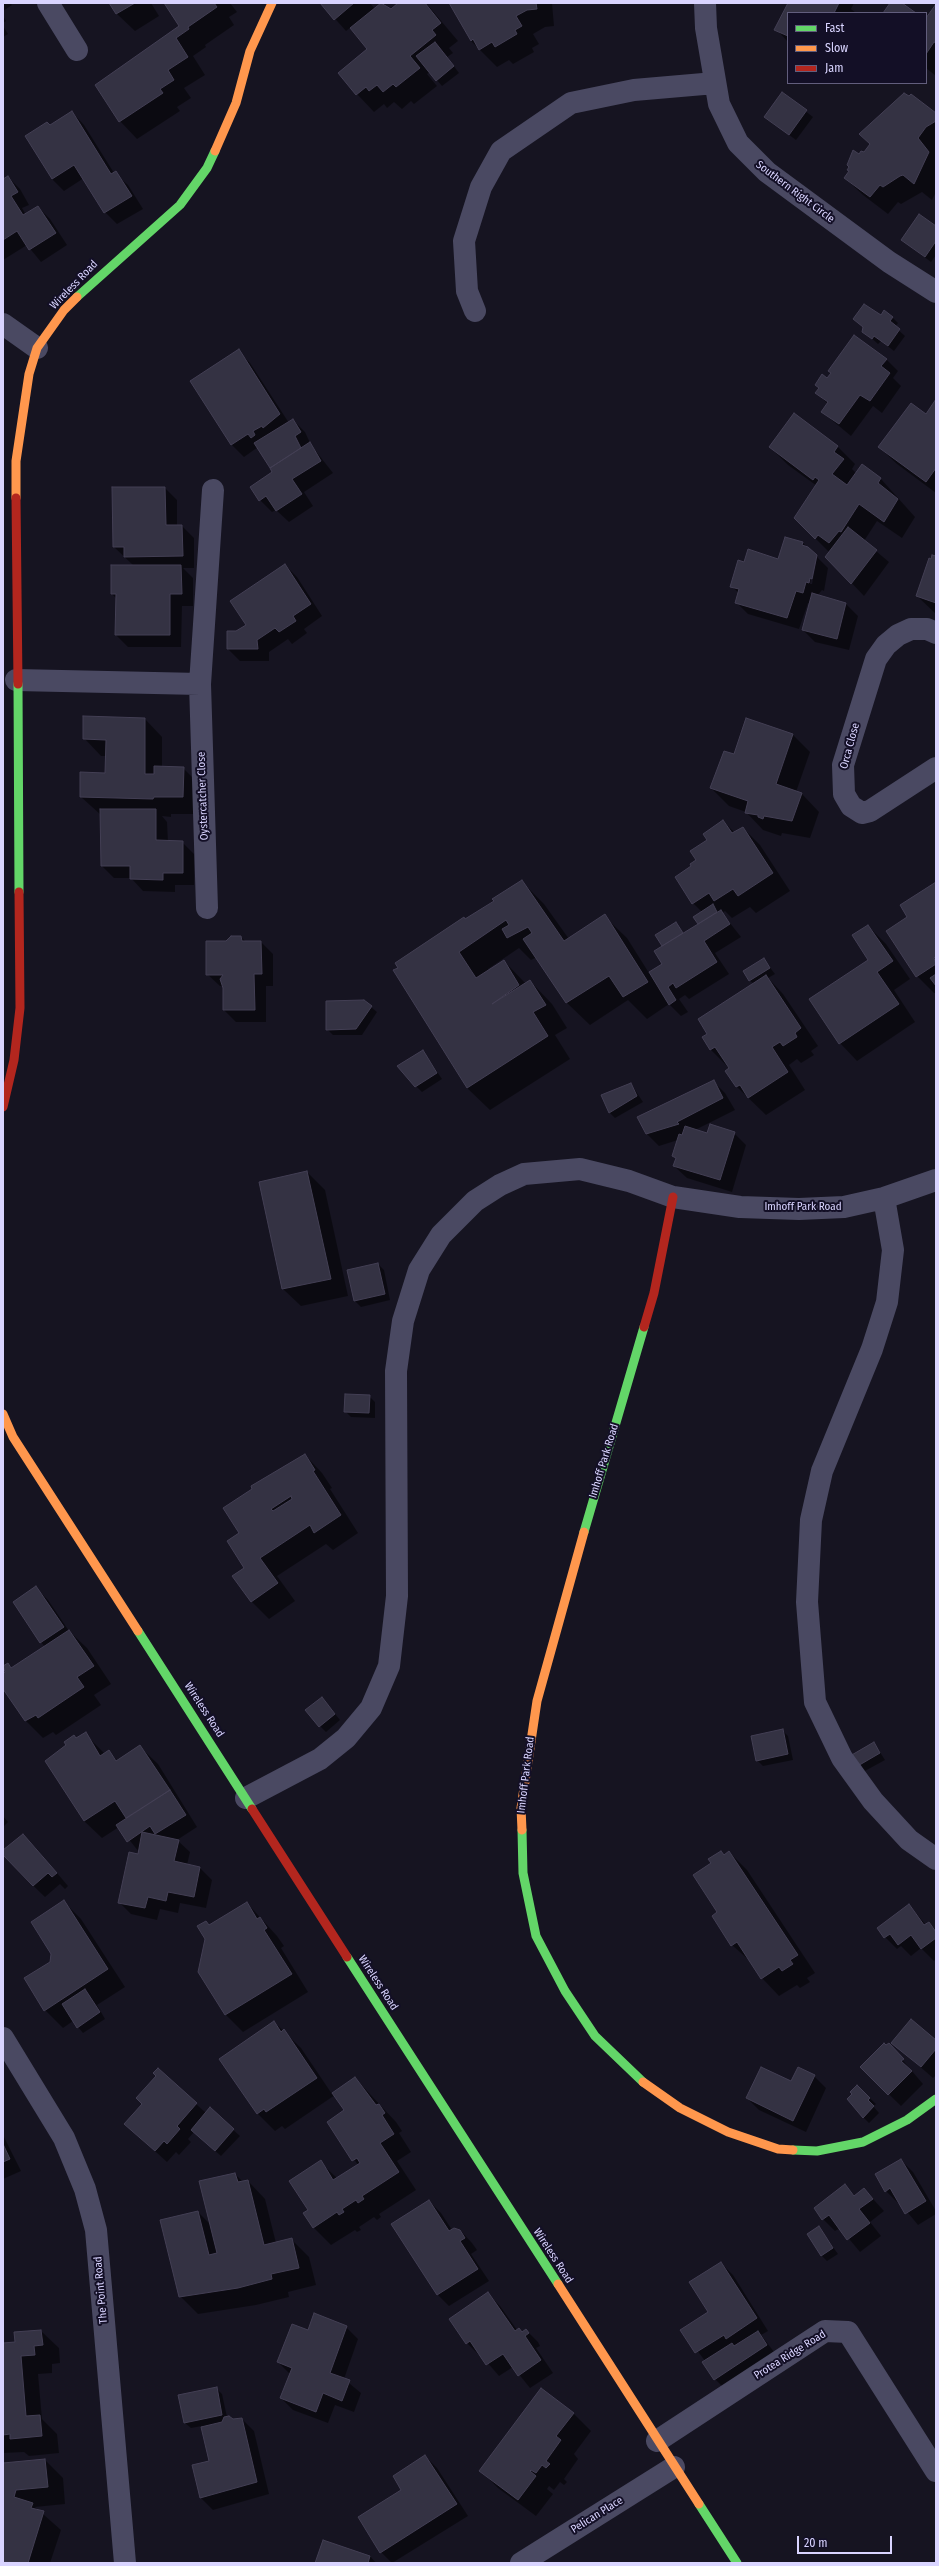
<!DOCTYPE html>
<html>
<head>
<meta charset="utf-8">
<style>
  body { margin:0 }
  #map { position:relative; width:939px; height:2566px; overflow:hidden; background:#161421; font-family:"Fira Sans Condensed",sans-serif }
  canvas { display:block }
  .frame { position:absolute; inset:0; border:4px solid #d9d4ff; pointer-events:none }
  .legend { position:absolute; left:787px; top:12px; width:140px; height:72px; box-sizing:border-box; background:#130f26; border:1px solid #625e7d; margin:0; padding:5px 7px; list-style:none; font-size:12px; color:#d9d4ff }
  .legend li { display:flex; align-items:center; gap:8px; height:20px }
  .legend b { width:20px; border:1px solid #625e7d }
  .scale { position:absolute; left:797px; top:2536px; width:95px; height:18px; box-sizing:border-box; border:2px solid #d9d4ff; border-top:0; padding-left:5px; font-size:12px; line-height:14px; white-space:nowrap; color:#d9d4ff; -webkit-text-stroke:3px #130f26; paint-order:stroke }
</style>
</head>
<body>
<div id="map">
<canvas width="939" height="2566"></canvas>
<div class="frame"></div>
<ul class="legend">
<li><b style="height:5px;background:#63d668"></b>Fast</li>
<li><b style="height:5px;background:#ff974d"></b>Slow</li>
<li><b style="height:5px;background:#b3261e"></b>Jam</li>
</ul>
<div class="scale">20 m</div>
</div>
<script>
const context = document.querySelector('canvas').getContext('2d');
context.lineJoin = 'round';
function fillPath(path, color) { context.fillStyle = color; context.fill(path, 'evenodd'); }
const poly = rows => new Path2D(rows.map(r => 'M' + r).join(''));
function stroke(path, color, width, dash) { context.strokeStyle = color; context.lineWidth = width; context.lineCap = dash ? 'butt' : 'round'; context.setLineDash(dash || []); context.stroke(path); }
function write(font, color, halo, rows, align = 'center') {
  context.font = font + ' "Fira Sans Condensed",sans-serif'; context.lineWidth = 4; context.setLineDash([]); context.textBaseline = 'middle'; context.strokeStyle = halo; context.fillStyle = color; for (const [text, x, y, turn = 0] of rows) {
    context.save(); context.translate(x, y); context.rotate((+turn || 0) * Math.PI / 180); context.textAlign = isNaN(turn) ? turn : align; if (halo) context.strokeText(text, 0, 0); context.fillText(text, 0, 0); context.restore();
  }
}
const shadow = poly([
  [3,3,10,3,12,5,3,11],
  [110,3,151,3,159,16,135,31,117,14],
  [165,3,230,3,237,12,229,17,234,25,205,45,206,47,193,56,205,75,184,88,191,98,177,107,180,111,137,139,120,121,181,27],
  [321,3,370,3,375,9,383,3,391,10,400,3,426,3,458,41,449,48,453,53,447,57,459,73,442,86,430,72,427,74,437,86,414,104,411,101,402,109,394,102,387,108,384,104,374,112,357,94,368,50,350,28,346,31],
  [450,3,552,3,554,26,545,27,533,34,539,44,532,48,534,52,513,64,509,60,497,67,471,41],
  [789,3,854,3,851,9,856,13,788,13,788,42,776,29],
  [936,6,936,76,926,68,926,20],
  [3,16,6,21,3,23],
  [3,26,8,34,3,37],
  [782,93,813,117,796,140,765,117],
  [909,97,936,115,936,192,932,200,922,192,901,204,898,202,888,214,863,195,845,178,859,155,864,154,871,145,860,134],
  [72,112,84,125,114,173,128,185,143,209,117,224,105,212,84,178,64,191,52,179,50,126],
  [8,177,20,189,29,205,22,208,26,215,38,207,50,219,67,245,41,262,27,245,3,260,3,180],
  [936,227,936,255,931,262,902,240],
  [881,316,892,317,898,323,895,327,905,336,894,351,881,341,878,344,868,335],
  [238,351,250,363,289,423,293,420,305,432,311,445,333,473,304,492,313,506,289,522,276,510,272,512,260,500,274,472,258,447,244,457,232,445,191,381],
  [886,359,898,371,893,378,901,386,882,413,873,406,851,436,822,412,828,404,817,393,827,379],
  [936,401,936,493,897,464,879,447,926,415],
  [794,414,838,447,855,464,852,469,857,474,863,466,881,479,915,517,902,538,877,521,864,541,889,562,864,596,827,557,830,553,795,518,817,486,788,465,770,447],
  [165,488,177,500,177,526,182,526,194,538,194,568,183,568,193,578,193,606,182,606,181,647,128,647,116,635,117,599,112,594,134,566,114,547],
  [786,538,803,543,817,557,815,557,810,584,812,584,817,557,828,568,824,591,822,590,817,596,846,604,858,616,849,650,815,642,803,630,810,603,808,603,799,629,748,614,736,602,739,593,731,586,744,563,779,560],
  [936,557,936,614,917,596],
  [285,565,297,577,322,616,304,629,307,633,292,644,288,639,269,652,269,661,240,661,228,649,237,632,247,625],
  [145,719,162,737,162,767,183,768,201,786,200,814,171,814,171,817,162,816,167,822,168,842,182,842,194,854,194,885,175,885,175,892,143,891,131,878,114,878,102,866,101,815,81,797,106,774,106,756,101,756,84,738],
  [793,735,810,752,796,792,802,794,819,812,810,838,782,833,781,836,763,830,746,812,729,806,711,788,734,756],
  [723,821,735,833,743,828,760,845,790,891,756,913,750,907,732,918,725,911,722,913,741,937,715,953,729,974,689,999,685,995,679,999,688,1012,681,1016,669,1004,647,1019,628,1000,590,1025,567,1003,537,957,531,960,519,948,488,969,489,971,504,961,526,984,530,981,552,1004,567,1028,555,1035,570,1059,490,1110,467,1088,395,971,521,881,544,904,569,939,604,916,627,938,649,973,663,965,662,945,676,923,684,934,699,924,695,917,702,912,693,903,676,877,693,867],
  [936,883,936,993,934,993,917,976,909,917],
  [868,926,886,944,910,979,894,990,915,1022,857,1061,840,1043,869,960],
  [241,937,246,942,261,942,273,954,273,986,266,986,266,1022,236,1022,224,1010,224,986,220,986,207,974,227,942],
  [764,960,775,974,768,978,783,994,818,1046,811,1051,814,1055,801,1063,797,1059,789,1065,805,1090,766,1115,737,1087,730,1069,711,1050,703,1037,754,984,749,980],
  [371,1007,377,1012,362,1035,333,1035,327,1029],
  [423,1051,442,1079,422,1092,416,1086],
  [713,1081,725,1093,735,1110,695,1130,708,1134,734,1133,746,1145,732,1192,687,1178,674,1166,677,1159,673,1156,678,1140,659,1146,647,1134],
  [631,1084,643,1102,615,1118,609,1112],
  [307,1172,325,1190,348,1296,301,1306,283,1289],
  [378,1264,384,1270,390,1300,361,1307,355,1301],
  [369,1396,375,1402,375,1418,351,1417,345,1411],
  [305,1455,322,1473,332,1488,330,1489,358,1533,333,1550,326,1544,277,1576,295,1601,269,1619,251,1601,240,1533],
  [36,1588,48,1600,69,1631,87,1648,111,1684,94,1695,101,1705,56,1735,53,1732,43,1738,26,1721,3,1687,3,1675,7,1672,8,1664,12,1669,45,1647,41,1642],
  [327,1704,340,1720,326,1732,320,1726],
  [782,1730,788,1736,793,1760,763,1766,757,1760],
  [85,1734,105,1754,108,1752,118,1761,140,1747,158,1764,197,1827,177,1840,190,1852,187,1865,200,1868,212,1880,206,1908,180,1903,178,1913,160,1909,157,1920,131,1914,119,1902,139,1852,119,1827,102,1838,84,1821,77,1739],
  [874,1743,885,1760,863,1772,857,1766],
  [3,1816,8,1822,3,1827],
  [23,1835,35,1847,68,1886,65,1889,60,1884,45,1897,20,1873,3,1852],
  [729,1852,747,1870,815,1973,807,1978,810,1982,800,1988,797,1985,779,1996,762,1978,751,1962,732,1945,718,1913,712,1863],
  [64,1902,81,1919,125,1987,97,2005,105,2019,83,2033,73,2021,63,2028,45,2010,50,1962],
  [247,1903,277,1936,284,1946,281,1948,308,1992,243,2032,226,2015,199,1972,206,1938,206,1922,210,1926],
  [909,1905,926,1925,929,1923,936,1930,936,1959,934,1961,921,1948,911,1956,901,1946,897,1949,885,1937],
  [274,2022,301,2048,332,2094,355,2078,396,2122,402,2131,399,2133,411,2152,397,2161,416,2190,379,2214,381,2217,377,2220,374,2217,359,2227,361,2230,357,2232,355,2230,331,2245,314,2228,304,2214,310,2210,320,2162,338,2179,358,2165,328,2122,345,2111,335,2095,285,2129,282,2126,275,2131,257,2113],
  [936,2041,936,2075,933,2078,893,2043],
  [900,2057,923,2084,901,2106,861,2067],
  [158,2070,206,2113,210,2109,240,2136,221,2156,194,2132,188,2139,191,2142,179,2155,176,2152,167,2162,125,2124,143,2104,157,2076],
  [814,2076,826,2088,806,2132,759,2110,747,2098],
  [857,2086,876,2104,873,2106,879,2113,869,2123,863,2117,854,2094],
  [3,2135,21,2171,3,2179],
  [901,2160,913,2172,936,2211,936,2214,918,2225,899,2202,898,2203,886,2191],
  [235,2174,243,2182,248,2181,265,2199,276,2243,291,2239,309,2257,316,2285,288,2292,289,2297,256,2305,198,2314,180,2296,198,2212,211,2225],
  [845,2185,855,2196,864,2189,884,2211,870,2222,881,2236,860,2252,840,2228,835,2231,823,2219],
  [429,2201,441,2213,452,2230,460,2230,472,2243,477,2250,471,2254,489,2281,449,2306,437,2294],
  [819,2228,838,2254,827,2261,821,2255],
  [721,2263,733,2275,768,2331,761,2335,778,2357,727,2391,715,2379,705,2361,682,2330,710,2312],
  [488,2294,500,2306,517,2330,522,2333,526,2330,538,2342,540,2346,536,2348,553,2373,530,2388,513,2367,499,2376,480,2354,479,2355,467,2343],
  [346,2327,358,2339,344,2379,361,2393,354,2412,335,2405,328,2423,293,2410,281,2398,290,2374,278,2362,308,2331],
  [41,2331,59,2348,60,2363,52,2364,52,2373,38,2374,42,2419,57,2434,59,2453,29,2456,24,2452,3,2453,3,2344,17,2343],
  [216,2388,222,2394,227,2417,233,2421,242,2419,254,2431,269,2494,213,2510,201,2498,210,2461,202,2426,191,2428,185,2423],
  [573,2413,591,2431,574,2454,578,2459,564,2479,567,2482,564,2485,560,2482,554,2490,549,2486,547,2489,553,2494,536,2516,498,2488,480,2470],
  [425,2456,437,2468,468,2516,392,2563,381,2552,403,2490],
  [45,2460,63,2478,65,2504,35,2507,61,2530,50,2563,3,2563,3,2464],
  [370,2556,376,2563,316,2563]
]);
const building = poly([
  [109,3,135,3,116,14,109,3],
  [164,3,214,3,217,7,188,27,189,29,176,38,188,57,168,70,174,80,160,89,163,93,119,122,95,85,179,26,164,3],
  [320,3,354,3,334,20,320,3],
  [381,3,391,9,398,3,425,3,441,23,432,30,436,35,410,56,420,68,396,87,393,84,383,92,377,85,369,91,366,87,356,95,338,73,367,49,350,28,381,3],
  [449,3,536,3,537,9,527,10,516,16,522,26,515,30,517,34,495,47,492,42,479,50,473,39,471,41,449,3],
  [788,3,839,3,834,13,788,13,788,36,774,30,788,3],
  [890,3,902,3,916,13,883,13,890,3],
  [936,4,936,43,934,42,926,54,926,18,936,4],
  [435,42,454,66,436,81,416,56,435,42],
  [782,92,807,110,789,135,764,117,782,92],
  [904,93,909,96,911,94,936,113,936,121,926,127,918,138,929,152,914,184,903,175,900,176,883,187,880,185,870,197,844,178,849,171,847,170,849,167,847,165,853,150,859,154,861,151,864,152,870,144,859,134,904,93],
  [72,111,111,174,116,171,132,196,104,213,74,165,52,179,25,136,47,122,50,125,72,111],
  [8,176,18,192,11,196,23,215,38,206,56,233,29,250,17,231,3,240,3,179,8,176],
  [919,214,936,226,936,241,925,257,901,240,919,214],
  [864,304,881,315,884,310,893,317,890,321,900,329,888,346,874,336,872,339,862,332,863,327,853,319,864,304],
  [854,335,887,359,881,366,890,373,870,401,860,395,839,424,821,412,828,402,815,393,819,388,815,385,822,374,827,378,831,373,828,371,854,335],
  [239,349,280,414,263,428,262,426,253,431,255,435,251,438,248,434,231,445,190,381,239,349],
  [936,399,936,468,926,482,878,447,911,403,926,414,936,399],
  [794,413,838,446,834,452,844,459,832,474,847,485,862,464,881,478,878,483,898,499,884,522,859,504,841,532,839,531,829,543,818,535,815,539,794,518,819,480,815,477,813,480,769,447,794,413],
  [293,419,301,432,295,436,301,448,270,468,254,443,293,419],
  [310,442,321,461,292,479,302,494,276,511,266,496,259,501,250,487,272,472,270,468,310,442],
  [112,487,165,487,166,525,182,525,183,556,124,557,124,547,113,547,112,487],
  [848,527,877,550,851,584,825,557,848,527],
  [785,537,803,542,802,545,808,547,817,555,812,579,810,578,809,583,806,582,803,593,796,591,787,618,735,603,739,589,730,587,738,560,744,562,748,549,778,559,785,537],
  [932,555,936,556,936,603,916,596,929,558,931,559,932,555],
  [285,564,311,604,293,616,296,621,279,632,275,628,257,640,258,649,227,649,227,631,236,631,246,625,230,601,285,564],
  [111,565,181,565,182,594,170,594,170,635,115,635,116,594,111,594,111,565],
  [812,593,846,603,837,639,802,630,812,593],
  [83,716,145,718,145,774,154,774,154,766,184,767,183,797,154,797,153,799,80,797,80,772,105,773,106,740,83,739,83,716],
  [746,718,793,734,776,784,802,793,792,821,764,816,763,819,758,817,758,815,745,813,748,801,710,788,724,751,734,754,746,718],
  [100,809,156,809,156,840,183,841,183,873,163,873,163,880,130,879,130,866,101,866,100,809],
  [723,820,732,833,743,827,773,873,738,896,733,889,714,901,709,893,692,904,675,877,691,866,690,864,696,860,690,851,707,840,703,834,723,820],
  [522,880,564,941,605,914,648,982,623,997,609,976,566,1003,523,939,532,933,528,927,507,938,502,929,509,925,506,920,459,952,476,978,504,960,519,985,492,1004,530,980,546,1005,533,1012,548,1036,467,1088,393,970,398,968,395,963,464,917,465,919,494,901,492,899,522,880],
  [936,882,936,956,934,958,936,964,916,977,886,931,907,917,900,905,936,882],
  [713,904,717,912,698,924,693,917,713,904],
  [721,910,730,924,704,941,717,962,676,988,673,983,668,987,676,1000,669,1005,649,972,662,964,654,951,721,910],
  [676,922,683,933,662,946,655,935,676,922],
  [868,925,893,961,877,972,899,1004,839,1044,809,999,868,960,852,935,868,925],
  [231,936,241,936,242,941,261,941,262,974,254,974,255,1010,223,1010,223,988,220,979,223,975,206,975,206,941,226,941,231,936],
  [764,958,770,968,749,981,743,971,764,958],
  [936,974,936,986,930,978,936,974],
  [766,975,801,1028,795,1033,797,1037,783,1046,780,1042,772,1047,788,1072,748,1098,740,1085,736,1087,725,1071,729,1068,715,1047,710,1050,702,1037,707,1034,698,1019,766,975],
  [364,1000,372,1006,356,1029,326,1030,326,1001,364,1000],
  [423,1050,437,1073,415,1087,397,1066,423,1050],
  [714,1080,723,1098,677,1122,679,1124,646,1134,637,1117,714,1080],
  [631,1083,637,1096,609,1113,601,1095,631,1083],
  [710,1124,735,1132,720,1180,673,1166,676,1158,672,1156,679,1134,682,1135,685,1126,707,1133,710,1124],
  [307,1171,331,1279,282,1289,259,1182,307,1171],
  [378,1263,385,1294,354,1301,347,1270,378,1263],
  [345,1394,370,1395,369,1413,344,1412,345,1394],
  [305,1454,315,1470,313,1471,341,1515,314,1533,310,1525,260,1558,278,1583,251,1602,232,1576,244,1568,227,1541,239,1533,223,1508,252,1489,251,1486,305,1454],
  [291,1496,292,1499,273,1511,271,1509,291,1496],
  [36,1586,64,1627,40,1643,13,1602,36,1586],
  [69,1630,94,1666,77,1677,84,1687,38,1718,36,1715,25,1721,3,1689,3,1674,5,1672,3,1666,8,1663,11,1668,69,1630],
  [322,1697,335,1714,319,1727,305,1710,322,1697],
  [783,1729,788,1754,756,1761,751,1736,783,1729],
  [86,1732,100,1756,109,1750,116,1761,140,1745,170,1790,126,1818,115,1801,84,1821,45,1761,66,1745,64,1742,74,1735,76,1738,86,1732],
  [874,1742,880,1753,856,1767,850,1756,874,1742],
  [170,1790,186,1815,155,1834,150,1826,127,1842,116,1825,170,1790],
  [142,1832,179,1840,174,1861,200,1867,194,1897,168,1892,166,1901,148,1897,145,1908,118,1903,129,1852,138,1854,142,1832],
  [23,1834,57,1873,52,1877,48,1873,33,1886,3,1855,3,1850,23,1834],
  [721,1851,724,1855,729,1851,798,1955,790,1960,793,1964,782,1971,779,1967,761,1979,737,1942,731,1946,712,1916,717,1912,693,1875,711,1863,708,1859,721,1851],
  [64,1900,108,1969,44,2011,24,1978,50,1962,51,1954,31,1922,64,1900],
  [247,1902,257,1919,260,1917,267,1928,264,1930,292,1974,225,2015,198,1972,205,1939,197,1926,206,1921,209,1925,247,1902],
  [909,1904,924,1925,929,1922,936,1932,936,1938,921,1949,911,1935,898,1945,890,1934,884,1938,877,1928,909,1904],
  [85,1989,100,2012,77,2028,62,2004,85,1989],
  [911,2019,936,2040,936,2049,921,2067,891,2043,911,2019],
  [274,2021,281,2032,284,2029,317,2078,266,2112,264,2109,257,2114,219,2059,274,2021],
  [884,2043,886,2045,889,2043,904,2059,901,2061,912,2071,888,2095,860,2067,884,2043],
  [761,2067,791,2081,798,2067,815,2075,793,2121,746,2098,761,2067],
  [158,2068,197,2103,177,2126,180,2129,167,2144,164,2141,155,2151,124,2124,142,2104,136,2098,156,2076,153,2073,158,2068],
  [355,2077,376,2105,379,2104,385,2113,382,2115,394,2134,380,2143,399,2172,362,2196,364,2199,358,2203,356,2200,342,2209,344,2212,339,2215,337,2212,313,2228,303,2213,308,2210,289,2181,321,2160,333,2180,360,2163,357,2158,352,2161,327,2122,344,2110,332,2093,355,2077],
  [857,2085,870,2098,868,2100,874,2106,863,2118,847,2099,852,2094,850,2092,857,2085],
  [210,2107,234,2129,215,2151,191,2130,210,2107],
  [3,2144,10,2159,3,2162,3,2144],
  [901,2159,926,2201,905,2214,890,2188,885,2192,875,2174,901,2159],
  [235,2173,238,2182,248,2180,264,2245,292,2238,299,2268,271,2274,272,2279,238,2288,179,2297,160,2220,198,2211,209,2255,217,2253,199,2181,235,2173],
  [845,2184,854,2196,864,2188,873,2199,859,2209,870,2223,847,2240,829,2215,822,2220,814,2208,845,2184],
  [429,2200,449,2231,454,2228,460,2230,465,2238,460,2241,478,2269,437,2295,391,2224,429,2200],
  [819,2226,833,2248,821,2256,807,2234,819,2226],
  [721,2262,757,2318,726,2339,724,2335,695,2353,680,2330,708,2312,689,2282,721,2262],
  [488,2292,515,2331,519,2328,522,2332,526,2329,529,2333,525,2336,541,2360,518,2376,503,2354,486,2365,470,2341,466,2344,449,2319,488,2292],
  [314,2313,347,2326,330,2373,350,2380,342,2401,323,2393,316,2412,280,2398,292,2368,277,2362,292,2324,308,2330,314,2313],
  [41,2330,43,2345,34,2346,35,2355,21,2356,26,2416,40,2415,42,2436,10,2439,10,2434,3,2435,3,2343,15,2342,14,2332,41,2330],
  [758,2331,767,2345,714,2380,702,2362,732,2343,734,2346,758,2331],
  [217,2387,222,2415,184,2423,178,2395,217,2387],
  [541,2388,574,2413,556,2436,561,2440,546,2461,550,2464,546,2468,542,2465,536,2473,531,2470,530,2471,536,2476,518,2500,479,2471,541,2388],
  [229,2416,233,2419,242,2418,257,2482,200,2498,192,2465,209,2461,201,2427,222,2422,224,2417,229,2416],
  [425,2455,457,2504,380,2553,358,2517,401,2490,393,2476,425,2455],
  [45,2459,48,2487,16,2490,14,2497,33,2503,31,2508,44,2511,28,2563,3,2562,3,2463,45,2459],
  [323,2540,370,2556,368,2563,315,2563,323,2540]
]);
const street = poly([
  [48,3,77,50],
  [705,3,706,28,719,104,738,143,767,172,889,262,936,292],
  [475,311,467,291,464,241,481,187,501,151,571,103,634,90,715,83],
  [3,324,37,348],
  [936,633,927,629,911,629,898,635,886,645,876,659,843,765,844,794,851,806,862,813,870,811,936,768],
  [16,680,200,684],
  [207,908,200,684,213,490],
  [884,1198,893,1250,887,1302,872,1349,822,1471,811,1520,807,1602,815,1702,842,1758,873,1801,909,1840,936,1859],
  [246,1798,320,1759,346,1738,371,1708,389,1666,397,1596,396,1371,403,1321,419,1270,441,1235,475,1201,500,1185,524,1174,580,1169,629,1181,673,1197,740,1207,799,1209,844,1207,884,1198,936,1180],
  [3,2038,64,2138,85,2189,96,2230,125,2563],
  [657,2441,825,2331,848,2332,936,2471],
  [521,2563,674,2467]
]);
const fast = poly([
  [77,297,180,205,207,168,215,151],
  [18,684,19,892],
  [584,1532,644,1327],
  [138,1631,252,1809],
  [522,1830,523,1873,536,1936,565,1991,595,2036,643,2082],
  [347,1957,558,2284],
  [793,2150,817,2151,863,2142,907,2120,936,2099],
  [699,2504,737,2563]
]);
const slow = poly([
  [215,151,236,103,250,51,272,3],
  [16,498,16,461,29,374,37,348,64,310,77,297],
  [3,1414,13,1437,138,1631],
  [522,1830,521,1808,537,1701,584,1532],
  [643,2082,680,2108,728,2132,778,2149,793,2150],
  [558,2284,699,2504]
]);
const jam = poly([
  [16,498,18,684],
  [3,1107,14,1060,20,1008,19,892],
  [644,1327,654,1293,673,1197],
  [252,1809,347,1957]
]);
const streetNames = [
  ["Southern Right Circle",795,192,37],
  ["Wireless Road",74,285,-46],
  ["Orca Close",850,746,-75],
  ["Oystercatcher Close",203,796,-92],
  ["Imhoff Park Road",803,1207],
  ["Imhoff Park Road",604,1461,-73],
  ["Wireless Road",204,1710,57],
  ["Imhoff Park Road",526,1775,-83],
  ["Wireless Road",378,1983,57],
  ["Wireless Road",553,2256,57],
  ["The Point Road",101,2290,-95],
  ["Protea Ridge Road",790,2355,-32],
  ["Pelican Place",597,2515,-32]
];
fillPath(shadow, '#0007');
fillPath(building, '#343243');
stroke(building, '#433f54', 1);
stroke(street, '#4a4962', 22);
stroke(fast, '#63d668', 9);
stroke(slow, '#ff974d', 9);
stroke(jam, '#b3261e', 9);
write('11px', '#d9d4ff', '#130f26', streetNames);
</script>
</body>
</html>
